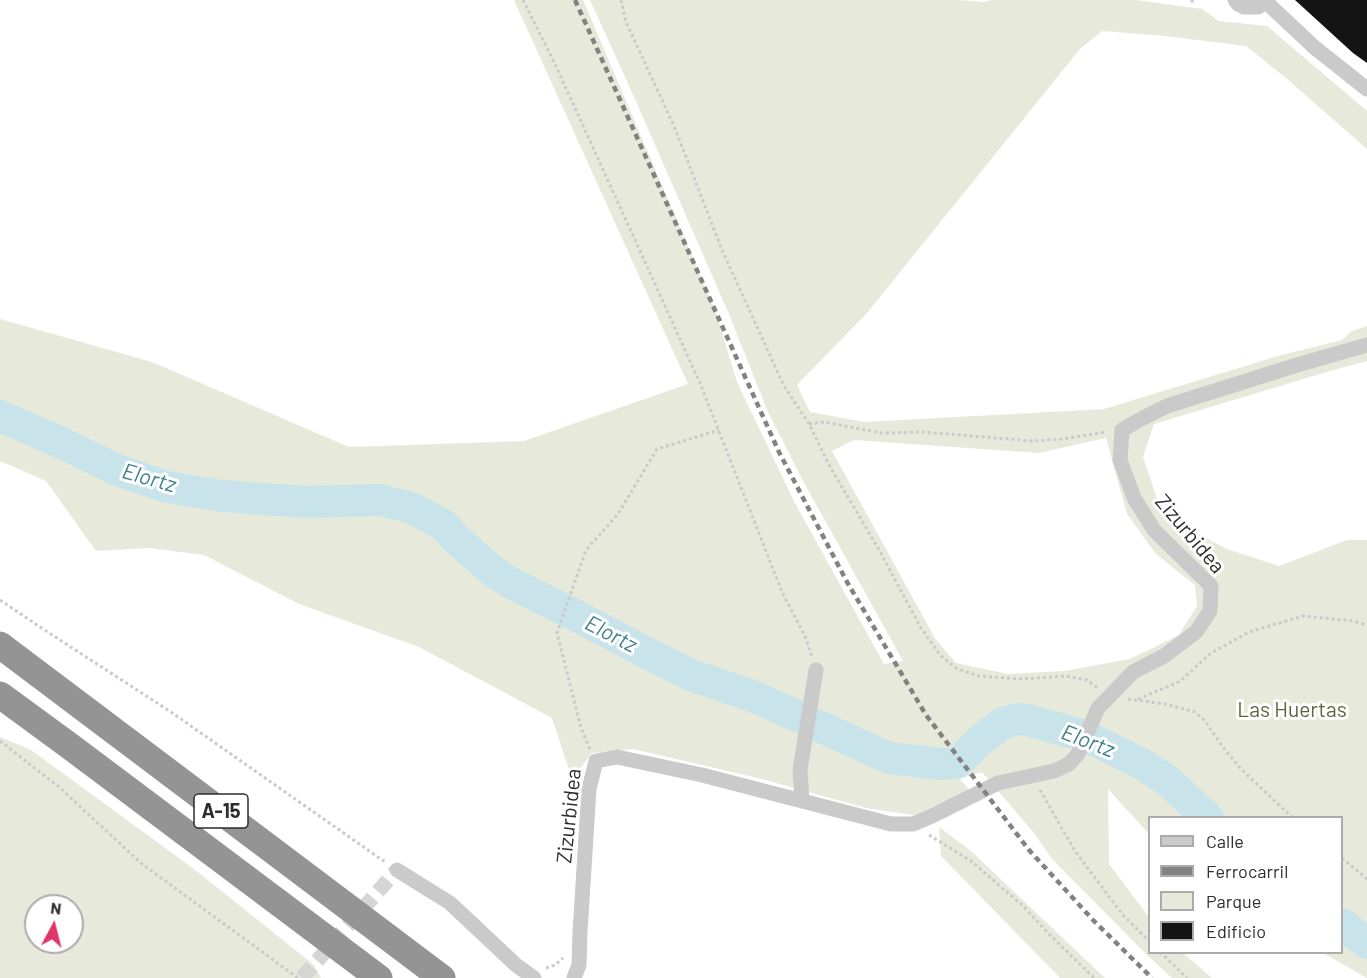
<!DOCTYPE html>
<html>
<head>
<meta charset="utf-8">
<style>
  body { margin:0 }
  #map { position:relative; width:1367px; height:978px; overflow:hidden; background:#fff; font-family:Barlow,sans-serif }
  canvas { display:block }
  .legend { position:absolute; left:1148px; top:816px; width:195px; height:138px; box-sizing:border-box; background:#fff; border:2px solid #ababab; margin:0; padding:8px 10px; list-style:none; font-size:18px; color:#2d2d2d }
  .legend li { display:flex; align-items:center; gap:12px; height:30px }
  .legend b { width:30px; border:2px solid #ababab }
  .north { position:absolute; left:24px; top:894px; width:60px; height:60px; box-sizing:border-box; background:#fff; border:2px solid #ababab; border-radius:50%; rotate:7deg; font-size:16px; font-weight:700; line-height:24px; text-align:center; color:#2d2d2d }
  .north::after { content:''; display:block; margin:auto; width:21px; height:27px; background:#df3567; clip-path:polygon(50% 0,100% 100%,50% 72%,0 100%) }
</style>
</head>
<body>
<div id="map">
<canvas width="1367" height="978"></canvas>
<ul class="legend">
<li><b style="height:8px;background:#cacaca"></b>Calle</li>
<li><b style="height:8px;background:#828282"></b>Ferrocarril</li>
<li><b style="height:16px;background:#e7eadb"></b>Parque</li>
<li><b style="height:16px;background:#141414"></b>Edificio</li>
</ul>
<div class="north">N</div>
</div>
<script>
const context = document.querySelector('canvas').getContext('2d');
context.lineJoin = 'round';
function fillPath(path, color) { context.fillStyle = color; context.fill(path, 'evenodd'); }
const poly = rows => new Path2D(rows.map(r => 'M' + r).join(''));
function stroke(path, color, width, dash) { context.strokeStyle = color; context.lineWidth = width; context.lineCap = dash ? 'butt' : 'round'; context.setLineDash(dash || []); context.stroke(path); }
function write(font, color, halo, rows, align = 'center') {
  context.font = font + ' Barlow,sans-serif'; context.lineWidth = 6; context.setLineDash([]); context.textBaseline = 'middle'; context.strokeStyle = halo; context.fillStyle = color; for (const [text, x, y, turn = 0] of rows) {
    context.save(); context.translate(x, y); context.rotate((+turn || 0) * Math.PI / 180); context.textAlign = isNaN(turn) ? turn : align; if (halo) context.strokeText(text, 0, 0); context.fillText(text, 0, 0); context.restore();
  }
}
const green = poly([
  [514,0,583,0,716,312,736,379,745,399,796,505,884,664,903,661,803,481,768,412,728,312,635,99,590,0,958,0,984,2,992,0,1136,0,1202,9,1219,21,1267,26,1367,111,1367,149,1286,78,1246,46,1165,36,1102,31,1080,49,867,313,797,385,810,412,865,422,1104,409,1278,356,1342,340,1352,331,1367,326,1367,361,1330,371,1154,424,1143,457,1163,516,1227,549,1279,566,1347,540,1367,540,1367,978,1323,953,1342,952,1342,818,1150,818,1149,834,1108,789,1109,864,1149,917,1150,952,1183,953,1212,978,1172,978,1148,956,1052,859,1034,833,982,772,960,779,971,792,913,815,866,808,762,779,633,749,592,753,572,779,552,718,419,647,299,604,204,555,150,548,96,551,46,481,0,461,0,319,152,362,349,447,524,441,688,384],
  [1106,438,1127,514,1156,554,1195,585,1197,606,1179,635,1130,659,1064,671,1008,674,956,663,936,640,832,451,854,440,1039,453],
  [0,737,31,750,194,869,314,965,321,978,0,978],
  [36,906,72,906,72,942,36,942],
  [939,827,971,851,1105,978,1060,978,941,856]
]);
const river = poly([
  [0,416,66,445,117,470,167,487,223,496,304,502,380,500,412,508,445,526,455,538,495,573,511,583,573,614,647,653,691,675,755,697,889,758,940,764,955,763,964,757,976,744,1003,723,1018,719,1028,720,1088,737,1144,765,1168,781,1208,818],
  [1342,924,1367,943]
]);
const building = poly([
  [1295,0,1367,0,1367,63,1353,53]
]);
const minorTunnel = poly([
  [302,978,397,870]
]);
const path = poly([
  [523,0,555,64,700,383,782,592,805,636,812,657],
  [621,0,626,22,674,126,722,250,784,386,809,424,829,465,878,548,921,628,940,655,956,668,978,676,1022,679,1066,676,1087,680,1098,688],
  [1191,0,1195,4],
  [809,424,824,422,881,433,923,432,1032,441,1062,439,1106,432],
  [0,600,43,629,171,712,385,862],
  [1128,699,1165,704,1195,712,1205,721,1222,746,1241,769,1293,818],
  [1138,699,1179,682,1211,653,1249,632,1303,616,1353,621,1367,625],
  [0,741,59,787,142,864,298,978],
  [590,749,581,728,557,633,586,550,618,514,657,449,719,430],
  [1040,790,1075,851,1122,914,1150,942],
  [929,835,971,861,1023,906,1049,934,1094,978],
  [1342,858,1367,879],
  [1160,952,1187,978],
  [546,968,555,965,563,958]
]);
const minor = poly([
  [1235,0,1238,4,1244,7,1258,7,1268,0],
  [1264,0,1314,47,1367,89],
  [802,800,800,770,816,670],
  [397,870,450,903,516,965,534,978],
  [574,978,579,965,580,932,589,789,596,761,617,757,702,775,891,824,913,824,934,815,998,783,1054,771,1069,764,1078,754,1098,708,1109,697,1133,672,1164,656,1196,632,1210,611,1211,586,1154,530,1134,498,1120,460,1122,430,1141,419,1167,406,1297,365,1367,345]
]);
const motorway = poly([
  [0,645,442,978],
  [0,695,71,747,379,978]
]);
const rail = poly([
  [575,0,779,452,847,582,926,715,1029,850,1093,920,1152,978]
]);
const shields = [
  [221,811,54]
];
const shieldNames = [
  ["A-15",221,811]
];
const streetNames = [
  ["Zizurbidea",1190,534,50],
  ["Zizurbidea",569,816,-84]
];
const parkNames = [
  ["Las Huertas",1292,710]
];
const waterNames = [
  ["Elortz",149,478,16],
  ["Elortz",611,634,27],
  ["Elortz",1088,741,21]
];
fillPath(green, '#e7eadb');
stroke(river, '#c8e4ea', 32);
fillPath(building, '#141414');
stroke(minorTunnel, '#d5d5d5', 15, [15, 8]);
stroke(path, '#cacaca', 3, [3, 3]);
stroke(minor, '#cacaca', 15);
stroke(motorway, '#949494', 27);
stroke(rail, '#828282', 4.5, [6, 4.5]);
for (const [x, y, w] of shields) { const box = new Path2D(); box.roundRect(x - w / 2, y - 17, w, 34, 4.5); context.fillStyle = '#fff'; context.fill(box); stroke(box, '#2d2d2d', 1.5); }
write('bold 20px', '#2d2d2d', null, shieldNames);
write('21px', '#2d2d2d', '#fff', streetNames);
write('21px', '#5a673c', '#fff', parkNames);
write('italic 22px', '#3e7f8c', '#fff', waterNames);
</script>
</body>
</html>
